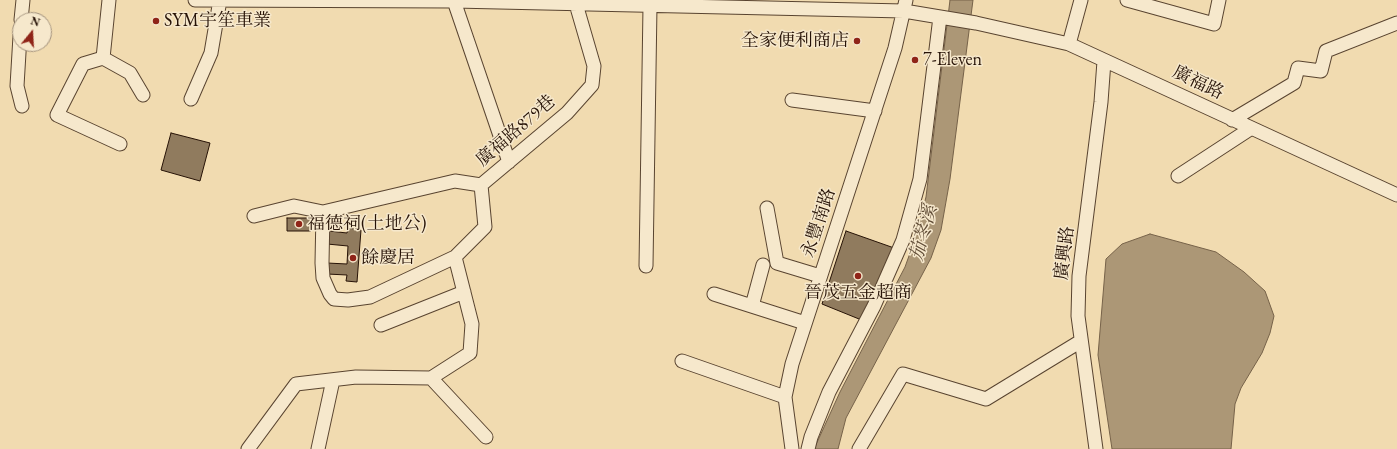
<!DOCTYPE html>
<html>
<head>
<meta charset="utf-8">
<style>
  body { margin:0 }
  #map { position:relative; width:1397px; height:449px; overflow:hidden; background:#f1dbb0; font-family:"EB Garamond",serif }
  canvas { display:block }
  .north { position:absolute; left:12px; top:12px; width:40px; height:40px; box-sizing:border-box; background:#f6e8cc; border:1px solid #a3927d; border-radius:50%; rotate:18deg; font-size:11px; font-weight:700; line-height:16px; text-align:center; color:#261206 }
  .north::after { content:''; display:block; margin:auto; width:14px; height:18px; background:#8f2418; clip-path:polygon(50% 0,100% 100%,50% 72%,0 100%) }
</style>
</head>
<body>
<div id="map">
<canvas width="1397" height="449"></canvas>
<div class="north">N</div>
</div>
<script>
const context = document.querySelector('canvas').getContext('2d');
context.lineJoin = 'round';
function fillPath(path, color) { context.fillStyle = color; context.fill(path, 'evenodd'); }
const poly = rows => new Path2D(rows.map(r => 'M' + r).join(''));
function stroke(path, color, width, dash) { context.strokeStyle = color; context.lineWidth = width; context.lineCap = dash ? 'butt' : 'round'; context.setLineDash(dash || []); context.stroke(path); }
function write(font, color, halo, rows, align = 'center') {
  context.font = font + ' "EB Garamond","Noto Serif TC",serif'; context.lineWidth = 3; context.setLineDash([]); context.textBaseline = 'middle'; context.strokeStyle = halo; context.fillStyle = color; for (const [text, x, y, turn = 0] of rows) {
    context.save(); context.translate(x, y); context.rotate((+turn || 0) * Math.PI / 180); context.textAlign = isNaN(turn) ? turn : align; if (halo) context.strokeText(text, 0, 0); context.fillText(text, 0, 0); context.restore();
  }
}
const water = poly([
  [950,0,973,0,950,179,941,230,931,258,846,418,838,449,814,449,840,392,905,267,914,242,926,197,950,0],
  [1150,234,1216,252,1244,272,1265,291,1274,316,1270,333,1262,353,1241,388,1235,404,1231,449,1112,449,1098,355,1106,259,1122,244,1150,234]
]);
const building = poly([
  [171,133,210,143,200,181,161,170,171,133],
  [287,218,311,218,311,231,287,231,287,218],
  [348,228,361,230,357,282,346,281,347,275,327,274,327,263,347,264,348,246,327,244,329,231,347,233,348,228],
  [846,231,897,249,864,321,822,304,846,231]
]);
const minor = poly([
  [195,0,454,1,904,11,976,23,1069,44,1397,195],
  [1127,0,1214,24,1219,0],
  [454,1,509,162],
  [21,20,23,0],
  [20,36,17,86,22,106],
  [1069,44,1081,0],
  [103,58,83,64,57,115,120,144],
  [103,58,109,0],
  [103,58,130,73,143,95],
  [191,99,211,53,220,0],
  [792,100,875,111],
  [1232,120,1294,83,1298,68,1321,71,1326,51,1397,23],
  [1178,176,1250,129],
  [767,208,777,263,820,276],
  [323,212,322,263,323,278,330,294,334,299,348,300,370,297,455,257],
  [254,216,294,206,323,212,455,181,481,185],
  [646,266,650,6],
  [714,294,805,323],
  [752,306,763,265],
  [381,325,464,292],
  [682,361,785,397],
  [431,378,486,437],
  [248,449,296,384,356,377,431,378,470,353,472,324,455,257,485,227,481,185,567,113,592,85,594,66,576,4],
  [318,449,333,380],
  [792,449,785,397,792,364,895,48,906,0],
  [808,449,811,437,829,392,874,306,903,240,920,179,940,17],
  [859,449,903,374,986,399,1081,341],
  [1096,449,1078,316,1079,276,1101,102,1104,61]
]);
const markers = [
  [156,21,4,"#8f2418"],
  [857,41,4,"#8f2418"],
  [915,60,4,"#8f2418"],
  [299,224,4,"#8f2418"],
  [353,258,4,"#8f2418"],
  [858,276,4,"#8f2418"]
];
const poiNames = [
  ["SYM宇笙車業",164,21],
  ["全家便利商店",849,41,"right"],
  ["7-Eleven",923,60],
  ["福德祠(土地公)",307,224],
  ["餘慶居",361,258],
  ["晉茂五金超商",858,293,"center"]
];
const streetNames = [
  ["廣福路",1198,83,26],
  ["廣福路879巷",516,131,-41],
  ["永豐南路",819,223,-72],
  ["廣興路",1065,253,-83]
];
const waterNames = [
  ["茄苳溪",924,233,-75]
];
fillPath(water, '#ac9776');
stroke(water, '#766249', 1);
fillPath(building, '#907b5e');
stroke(building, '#261206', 1);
stroke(minor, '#594430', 15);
stroke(minor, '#f6e8cc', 13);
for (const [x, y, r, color] of markers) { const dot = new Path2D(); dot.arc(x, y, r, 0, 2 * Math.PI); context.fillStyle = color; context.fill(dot); stroke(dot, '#f6e8cc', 1.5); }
write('18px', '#261206', '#f6e8cc', poiNames, 'left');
write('18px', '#261206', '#f6e8cc', streetNames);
write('italic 19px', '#624e38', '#f6e8cc', waterNames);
</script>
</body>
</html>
